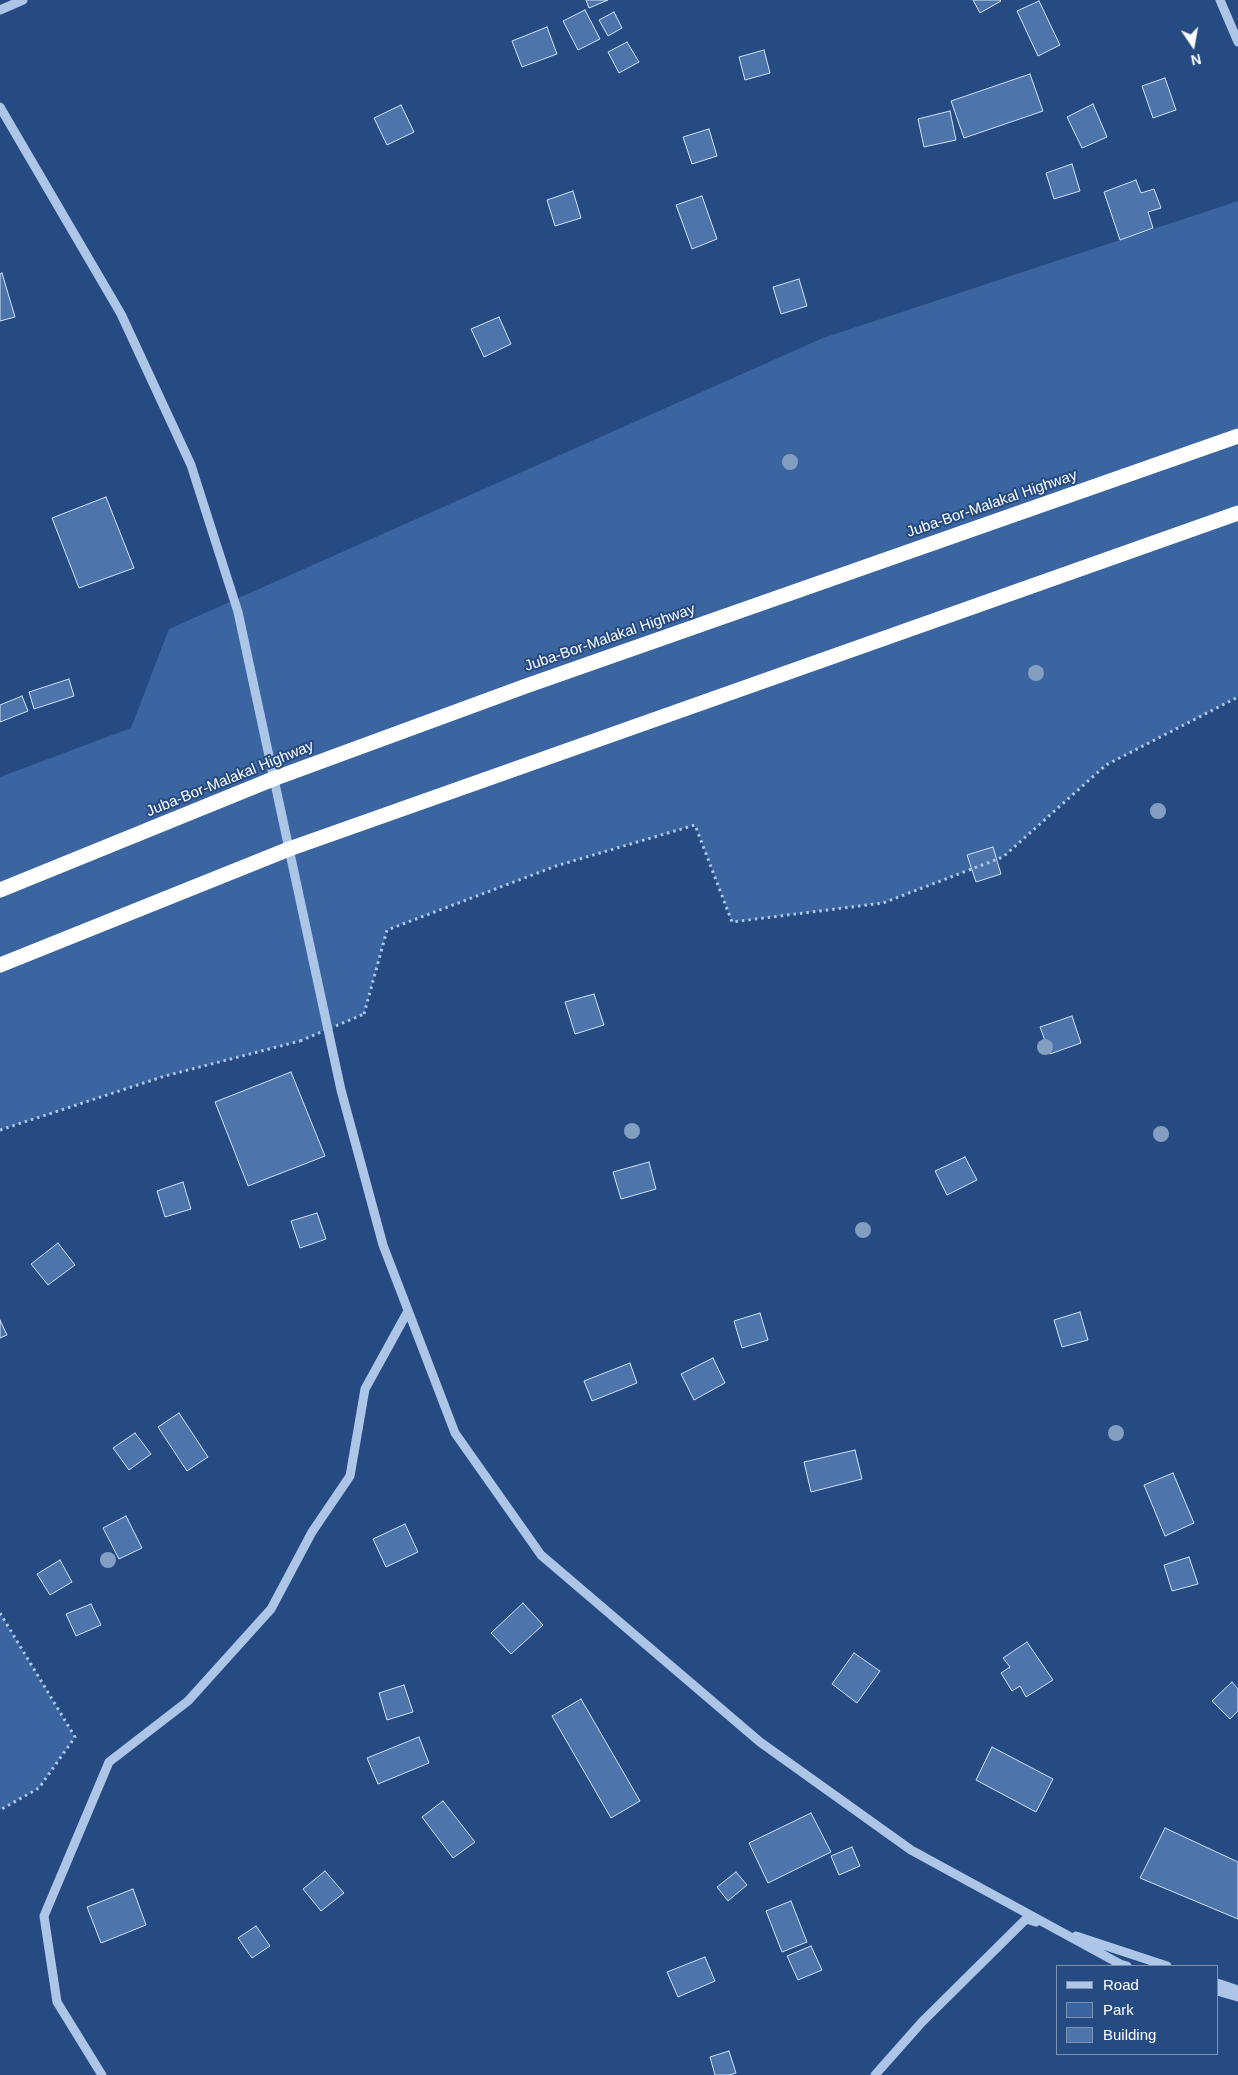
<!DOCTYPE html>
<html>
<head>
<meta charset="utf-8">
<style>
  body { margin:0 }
  #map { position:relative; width:1238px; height:2075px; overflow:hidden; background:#254b82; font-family:Helvetica,sans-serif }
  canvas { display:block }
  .legend { position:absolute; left:1056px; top:1965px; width:162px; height:90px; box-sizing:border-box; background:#254b82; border:1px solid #7c93b4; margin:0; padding:6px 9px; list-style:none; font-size:15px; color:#fff }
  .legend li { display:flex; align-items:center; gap:10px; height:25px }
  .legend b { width:25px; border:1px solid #7c93b4 }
  .north { position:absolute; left:1168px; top:20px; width:50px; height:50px; -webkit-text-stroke:4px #254b82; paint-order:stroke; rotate:168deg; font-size:14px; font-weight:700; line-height:20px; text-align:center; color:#fff }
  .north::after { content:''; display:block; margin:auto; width:18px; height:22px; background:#fff; clip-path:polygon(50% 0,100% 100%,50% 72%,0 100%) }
</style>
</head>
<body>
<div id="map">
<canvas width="1238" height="2075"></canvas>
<ul class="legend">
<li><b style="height:6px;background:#adc6e7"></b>Road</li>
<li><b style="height:14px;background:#3a65a0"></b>Park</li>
<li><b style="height:14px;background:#4d75ab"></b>Building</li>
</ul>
<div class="north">N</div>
</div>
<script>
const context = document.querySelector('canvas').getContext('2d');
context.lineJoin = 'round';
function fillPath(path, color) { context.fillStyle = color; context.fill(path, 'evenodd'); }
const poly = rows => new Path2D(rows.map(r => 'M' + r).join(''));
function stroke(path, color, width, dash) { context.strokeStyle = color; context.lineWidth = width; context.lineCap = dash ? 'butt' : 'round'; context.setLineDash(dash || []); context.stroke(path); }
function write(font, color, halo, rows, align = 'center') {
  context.font = font + ' Helvetica,sans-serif'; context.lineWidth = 4; context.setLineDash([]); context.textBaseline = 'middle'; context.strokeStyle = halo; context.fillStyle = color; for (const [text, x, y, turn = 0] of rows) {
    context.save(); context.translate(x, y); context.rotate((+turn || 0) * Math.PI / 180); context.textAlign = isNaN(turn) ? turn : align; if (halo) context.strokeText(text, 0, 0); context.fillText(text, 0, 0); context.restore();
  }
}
const green = poly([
  [1238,201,1238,697,1106,765,1003,857,883,903,732,922,695,825,556,866,387,930,364,1014,300,1041,165,1076,0,1130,0,777,131,728,169,629,823,338],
  [0,1613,75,1737,39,1788,0,1810]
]);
const building = poly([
  [586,0,608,0,589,8,586,0],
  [973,0,1000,0,1001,1,980,13,973,0],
  [1039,1,1060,45,1038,56,1017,11,1039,1],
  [585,10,600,39,578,50,563,21,585,10],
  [614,12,622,28,608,36,599,20,614,12],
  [547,27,557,54,522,67,512,41,547,27],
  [627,42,639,62,619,73,608,52,627,42],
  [764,50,770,73,745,80,739,57,764,50],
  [1030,74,1043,111,964,138,951,101,1030,74],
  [1165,78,1176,110,1153,118,1142,86,1165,78],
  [1093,104,1107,137,1082,148,1067,117,1093,104],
  [401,105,414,132,387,145,374,118,401,105],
  [950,111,956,140,924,147,918,119,950,111],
  [709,129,717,156,692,164,683,137,709,129],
  [1072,164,1080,191,1054,199,1046,173,1072,164],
  [1136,180,1141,193,1154,189,1161,208,1148,212,1153,228,1120,240,1104,192,1136,180],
  [573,191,581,218,555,226,547,200,573,191],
  [702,196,717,239,692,249,676,205,702,196],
  [2,273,15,317,0,321,0,274,2,273],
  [799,279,807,306,781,314,773,287,799,279],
  [499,317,511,344,484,357,471,329,499,317],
  [106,497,134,568,79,588,52,518,106,497],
  [69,679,74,696,34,709,29,692,69,679],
  [22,696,28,711,0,722,0,705,22,696],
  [993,847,1001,874,976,882,967,855,993,847],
  [594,994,604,1025,575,1034,565,1002,594,994],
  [1072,1016,1081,1043,1050,1054,1040,1027,1072,1016],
  [291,1072,325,1156,248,1186,215,1102,291,1072],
  [965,1157,977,1180,947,1195,935,1171,965,1157],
  [649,1162,656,1189,621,1199,613,1172,649,1162],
  [183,1182,191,1209,165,1217,157,1191,183,1182],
  [317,1213,326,1239,300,1248,291,1221,317,1213],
  [58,1243,75,1265,48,1285,31,1264,58,1243],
  [1080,1312,1088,1340,1062,1347,1054,1320,1080,1312],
  [760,1313,768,1340,742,1348,734,1321,760,1313],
  [0,1320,7,1335,0,1338,0,1320],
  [713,1358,725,1383,694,1400,681,1374,713,1358],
  [630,1363,637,1383,592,1401,584,1381,630,1363],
  [179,1413,208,1457,187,1471,158,1427,179,1413],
  [135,1433,151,1454,129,1470,113,1448,135,1433],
  [855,1450,862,1479,811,1492,804,1462,855,1450],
  [1173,1473,1194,1523,1165,1536,1144,1485,1173,1473],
  [126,1516,142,1548,119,1559,103,1528,126,1516],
  [405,1524,418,1552,386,1567,373,1539,405,1524],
  [1189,1557,1198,1584,1172,1591,1164,1565,1189,1557],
  [60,1560,72,1582,50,1595,37,1574,60,1560],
  [523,1603,543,1625,511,1654,491,1633,523,1603],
  [91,1604,101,1625,76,1636,66,1614,91,1604],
  [1027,1642,1053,1680,1026,1697,1020,1686,1012,1691,1001,1673,1010,1667,1003,1658,1027,1642],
  [854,1653,880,1671,857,1703,832,1684,854,1653],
  [1232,1682,1238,1689,1238,1711,1230,1719,1212,1701,1232,1682],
  [404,1685,413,1712,387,1720,379,1693,404,1685],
  [581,1699,640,1801,611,1818,552,1716,581,1699],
  [419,1737,429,1763,378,1784,367,1758,419,1737],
  [992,1747,1053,1779,1036,1812,976,1780,992,1747],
  [443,1801,475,1842,453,1858,422,1817,443,1801],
  [811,1813,831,1852,768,1883,749,1843,811,1813],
  [1165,1828,1238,1862,1238,1919,1140,1878,1165,1828],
  [852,1847,860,1866,839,1875,831,1856,852,1847],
  [325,1871,344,1893,321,1911,303,1889,325,1871],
  [736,1872,747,1885,728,1901,717,1887,736,1872],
  [133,1889,146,1925,101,1943,87,1907,133,1889],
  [791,1901,807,1942,782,1952,766,1911,791,1901],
  [256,1926,270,1946,252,1958,238,1938,256,1926],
  [811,1946,822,1970,798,1980,787,1956,811,1946],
  [705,1957,715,1981,678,1997,667,1972,705,1957],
  [729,2051,736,2073,729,2075,715,2075,710,2057,729,2051]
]);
const path = poly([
  [364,1014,387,930,556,866,695,825,732,922,883,903,1003,857,1106,765,1238,697],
  [0,1130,165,1076,300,1041],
  [0,1613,75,1737,39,1788,0,1810]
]);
const minor = poly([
  [1220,0,1238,42],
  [0,10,23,0],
  [0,107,121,314,191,465,238,612,341,1090,383,1245,455,1433,541,1555,760,1742,911,1850,1120,1964,1127,1966],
  [1076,1936,1167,1966],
  [1217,1983,1238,1990],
  [1217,1991,1238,1997],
  [102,2075,57,2002,44,1916,109,1762,188,1701,271,1609,312,1532,350,1476,365,1389,408,1311],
  [875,2075,922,2022,1026,1919,1036,1922]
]);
const highway = poly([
  [0,890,273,779,526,686,1238,436],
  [0,965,289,849,1238,513]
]);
const pathBridge = poly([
  [300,1041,364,1014]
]);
const trees = [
  [790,462],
  [1036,673],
  [1158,811],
  [1045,1047],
  [632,1131],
  [1161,1134],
  [863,1230],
  [1116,1433],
  [108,1560]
];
const streetNames = [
  ["Juba-Bor-Malakal Highway",992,504,-19],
  ["Juba-Bor-Malakal Highway",610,638,-19],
  ["Juba-Bor-Malakal Highway",230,779,-22]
];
fillPath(green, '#3a65a0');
fillPath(building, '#4d75ab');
stroke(building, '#d1e1f6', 1);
stroke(path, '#adc6e7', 3, [2.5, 4]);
stroke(minor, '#adc6e7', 9);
stroke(highway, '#fff', 15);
stroke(pathBridge, '#adc6e7', 3, [2.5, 4]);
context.fillStyle = '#849ec2';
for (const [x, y] of trees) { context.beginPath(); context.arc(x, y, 8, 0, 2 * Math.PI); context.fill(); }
write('15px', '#fff', '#254b82', streetNames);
</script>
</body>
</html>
